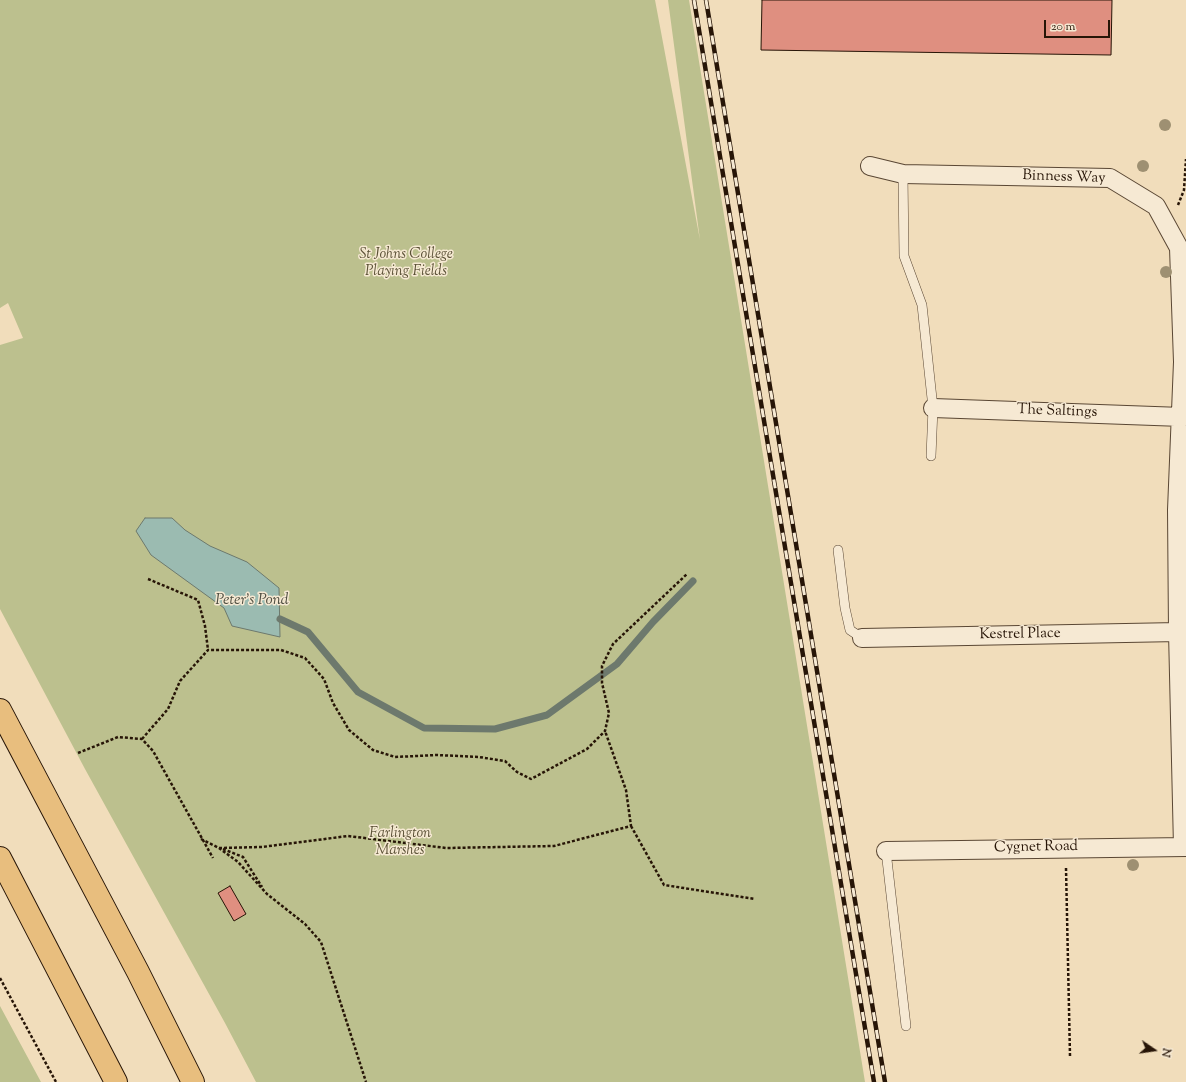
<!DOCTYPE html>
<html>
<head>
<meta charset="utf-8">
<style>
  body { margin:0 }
  #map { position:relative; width:1186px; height:1082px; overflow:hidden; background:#f1ddbb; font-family:"Sorts Mill Goudy",serif }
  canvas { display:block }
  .north { position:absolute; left:1134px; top:1030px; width:40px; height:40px; -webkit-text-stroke:3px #f6e9d3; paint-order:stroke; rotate:103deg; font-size:11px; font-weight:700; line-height:16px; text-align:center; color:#271507 }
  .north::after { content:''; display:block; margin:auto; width:14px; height:18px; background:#271507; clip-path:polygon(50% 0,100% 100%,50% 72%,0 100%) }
  .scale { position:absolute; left:1044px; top:20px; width:66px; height:18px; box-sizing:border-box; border:2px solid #271507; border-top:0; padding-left:5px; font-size:12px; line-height:14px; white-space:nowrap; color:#271507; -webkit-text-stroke:3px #f6e9d3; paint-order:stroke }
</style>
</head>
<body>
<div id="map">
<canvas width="1186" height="1082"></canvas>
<div class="north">N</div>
<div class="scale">20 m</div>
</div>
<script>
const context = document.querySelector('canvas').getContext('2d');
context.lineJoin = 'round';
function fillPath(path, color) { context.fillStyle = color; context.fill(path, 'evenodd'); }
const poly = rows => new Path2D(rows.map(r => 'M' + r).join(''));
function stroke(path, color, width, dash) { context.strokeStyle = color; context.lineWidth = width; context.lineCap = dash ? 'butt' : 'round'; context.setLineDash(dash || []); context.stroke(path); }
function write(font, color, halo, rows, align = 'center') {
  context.font = font + ' "Sorts Mill Goudy",serif'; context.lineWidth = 3; context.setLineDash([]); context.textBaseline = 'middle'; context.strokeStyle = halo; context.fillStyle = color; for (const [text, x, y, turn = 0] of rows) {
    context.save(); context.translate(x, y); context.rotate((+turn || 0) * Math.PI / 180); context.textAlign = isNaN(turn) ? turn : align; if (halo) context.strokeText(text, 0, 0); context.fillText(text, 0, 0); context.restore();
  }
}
const green = poly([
  [0,0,655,0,700,240,668,0,689,0,865,1082,256,1082,225,1023,85,769,0,609,0,345,23,338,8,303,0,308],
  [0,1006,41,1082,0,1082]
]);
const water = poly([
  [145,518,172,518,185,530,210,546,247,562,279,588,280,637,232,626,224,608,151,555,136,531,145,518]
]);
const stream = poly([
  [280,619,308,632,358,692,424,728,495,729,547,715,617,664,653,622,693,581]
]);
const building = poly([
  [762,0,1112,0,1111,55,761,50,762,0],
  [230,886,246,914,234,921,218,893,230,886]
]);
const path = poly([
  [1178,205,1184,190,1186,159],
  [148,579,198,600,205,626,208,650],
  [142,739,168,709,180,681,208,650,281,650,305,658,324,679,333,703,349,730,373,750,395,757,437,755,479,757,505,761,517,772,531,779,587,749,605,731,609,713,602,683,602,666,613,644,687,574],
  [78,753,118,737,142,739,153,751,213,858],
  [631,826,664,885,755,899],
  [201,839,219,848,238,862,267,894,305,924,321,942,366,1082],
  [219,848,262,847,348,836,446,848,554,846,631,826,626,790,605,731],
  [223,849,243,857,262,887],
  [1066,868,1070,1056],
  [0,978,56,1082]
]);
const lane = poly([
  [903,174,904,256,922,305,933,408,931,456],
  [838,550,845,608,850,630,862,638],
  [886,851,906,1026]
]);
const street = poly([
  [870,166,903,174,1110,178,1156,206,1179,248,1183,362,1177,510,1178,632,1183,847],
  [933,408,1182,417],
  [862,638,1178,632],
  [886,851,1186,847]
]);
const highway = poly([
  [0,710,138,972,193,1082],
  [0,858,116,1082]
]);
const rail = poly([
  [694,0,874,1082],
  [706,0,885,1082]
]);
const trees = [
  [1165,125],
  [1143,166],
  [1166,272],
  [1133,865]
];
const streetNames = [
  ["Binness Way",1064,178,2],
  ["The Saltings",1057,412,2],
  ["Kestrel Place",1020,635,-1],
  ["Cygnet Road",1036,848,-1]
];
const parkNames = [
  ["St Johns College",406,255],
  ["Playing Fields",406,272],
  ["Farlington",400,834],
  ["Marshes",400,851]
];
const waterNames = [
  ["Peter's Pond",252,601]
];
fillPath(green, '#bcc08e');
fillPath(water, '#9bbbb1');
stroke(water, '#6d796d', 1);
stroke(stream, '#6d796d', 7);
fillPath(building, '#df8f80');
stroke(building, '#271507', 1);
stroke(lane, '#5a4734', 10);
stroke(street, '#5a4734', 20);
stroke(highway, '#271507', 24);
stroke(path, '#271507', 2.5, [3, 2]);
stroke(lane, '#f6e9d3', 9);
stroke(street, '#f6e9d3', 18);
stroke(highway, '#e8be7e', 22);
stroke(rail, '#271507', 4.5);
stroke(rail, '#f6e9d3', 3, [9]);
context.fillStyle = '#9e9072';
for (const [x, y] of trees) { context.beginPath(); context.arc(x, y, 6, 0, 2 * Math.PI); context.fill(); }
write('15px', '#271507', '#f6e9d3', streetNames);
write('italic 15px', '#5b5136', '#f6e9d3', parkNames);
write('italic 16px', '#504f42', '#f6e9d3', waterNames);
</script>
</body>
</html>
